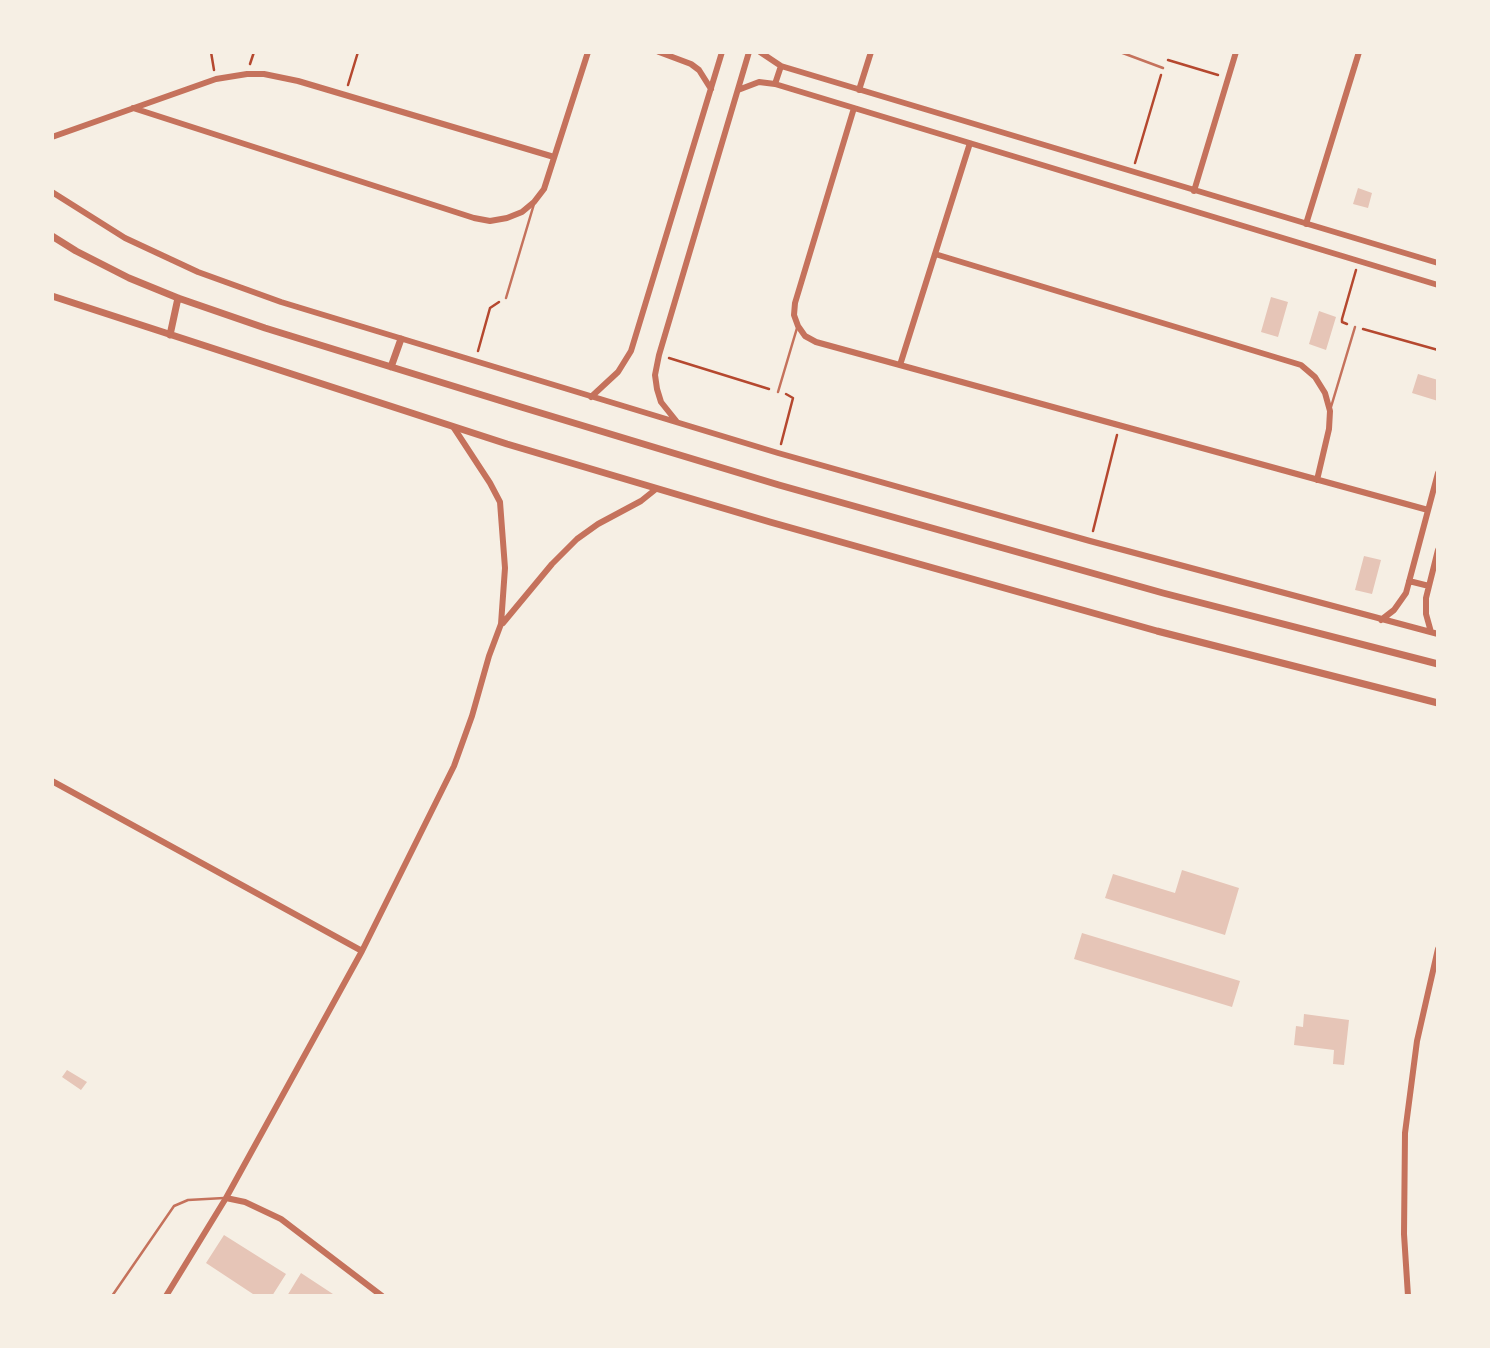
<!DOCTYPE html>
<html>
<head>
<meta charset="utf-8">
<style>
  body { margin:0 }
  #map { position:relative; width:1490px; height:1348px; overflow:hidden; background:#f6efe4; font-family:Manrope,sans-serif }
  canvas { display:block }
  .frame { position:absolute; inset:0; border:54px solid #f6efe4; pointer-events:none }
</style>
</head>
<body>
<div id="map">
<canvas width="1490" height="1348"></canvas>
<div class="frame"></div>
</div>
<script>
const context = document.querySelector('canvas').getContext('2d');
context.lineJoin = 'round';
function fillPath(path, color) { context.fillStyle = color; context.fill(path, 'evenodd'); }
const poly = rows => new Path2D(rows.map(r => 'M' + r).join(''));
function stroke(path, color, width, dash) { context.strokeStyle = color; context.lineWidth = width; context.lineCap = dash ? 'butt' : 'round'; context.setLineDash(dash || []); context.stroke(path); }
const building = poly([
  [1358,188,1372,193,1368,208,1353,204],
  [1271,297,1288,302,1278,337,1261,332],
  [1319,311,1336,317,1326,350,1309,344],
  [1418,374,1438,380,1438,401,1412,393],
  [1364,556,1381,560,1372,594,1355,590],
  [1182,870,1239,888,1225,935,1105,898,1113,874,1175,893],
  [1082,933,1240,981,1232,1007,1074,959],
  [1304,1014,1349,1020,1344,1065,1333,1064,1334,1050,1294,1045,1296,1026,1303,1027],
  [67,1070,87,1082,81,1090,62,1077],
  [224,1235,286,1274,272,1296,256,1296,206,1263],
  [301,1273,336,1296,287,1296]
]);
const path = poly([
  [211,52,214,70],
  [1168,60,1218,75],
  [250,64,254,52],
  [348,85,358,52],
  [1135,163,1161,75],
  [1347,324,1342,322,1342,319,1356,270],
  [1363,329,1438,350],
  [478,351,490,308,499,302],
  [669,358,769,389],
  [781,444,793,398,786,394],
  [1093,531,1117,435]
]);
const service = poly([
  [1120,52,1163,68],
  [506,298,534,204],
  [778,392,797,328],
  [1331,407,1355,327],
  [112,1296,174,1206,188,1200,224,1198]
]);
const minor = poly([
  [659,52,691,64,699,70,711,89],
  [760,52,781,66,1438,263],
  [775,84,781,66],
  [738,90,759,82,775,84,1438,285],
  [859,90,871,52],
  [133,108,474,218,490,221,507,218,522,212,534,202,544,189,588,52],
  [854,108,795,303,794,315,798,326,805,336,816,342,1428,510],
  [52,137,216,79,247,74,264,74,298,81,554,157],
  [1194,191,1236,52],
  [52,192,125,238,198,272,281,302,778,453,1090,541,1438,634],
  [1306,224,1359,52],
  [935,254,1301,365,1315,377,1325,393,1330,411,1329,429,1317,480],
  [900,365,970,143],
  [591,397,618,372,631,351,722,52],
  [677,422,661,402,657,389,655,375,659,355,749,52],
  [1409,581,1429,586],
  [1381,620,1394,610,1406,593,1438,473],
  [503,623,552,564,577,539,598,524,641,501,656,489],
  [1431,632,1426,614,1426,598,1438,550],
  [52,781,362,951],
  [226,1198,362,951,454,766,472,716,489,656,501,624,505,568,500,502,490,483,454,428],
  [166,1296,226,1198,245,1202,281,1219,382,1296],
  [1408,1296,1404,1234,1405,1133,1417,1041,1438,949]
]);
const tertiary = poly([
  [52,236,76,251,129,278,178,298,265,328,521,407,779,485,1163,593,1438,664],
  [52,296,507,444,770,522,1157,631,1438,703],
  [170,335,178,298],
  [391,367,401,339]
]);
fillPath(building, '#e6c5b7');
stroke(path, '#b5482f', 2.5);
stroke(service, '#c5725c', 2.5);
stroke(minor, '#c5725c', 6);
stroke(tertiary, '#c5725c', 7);
</script>
</body>
</html>
